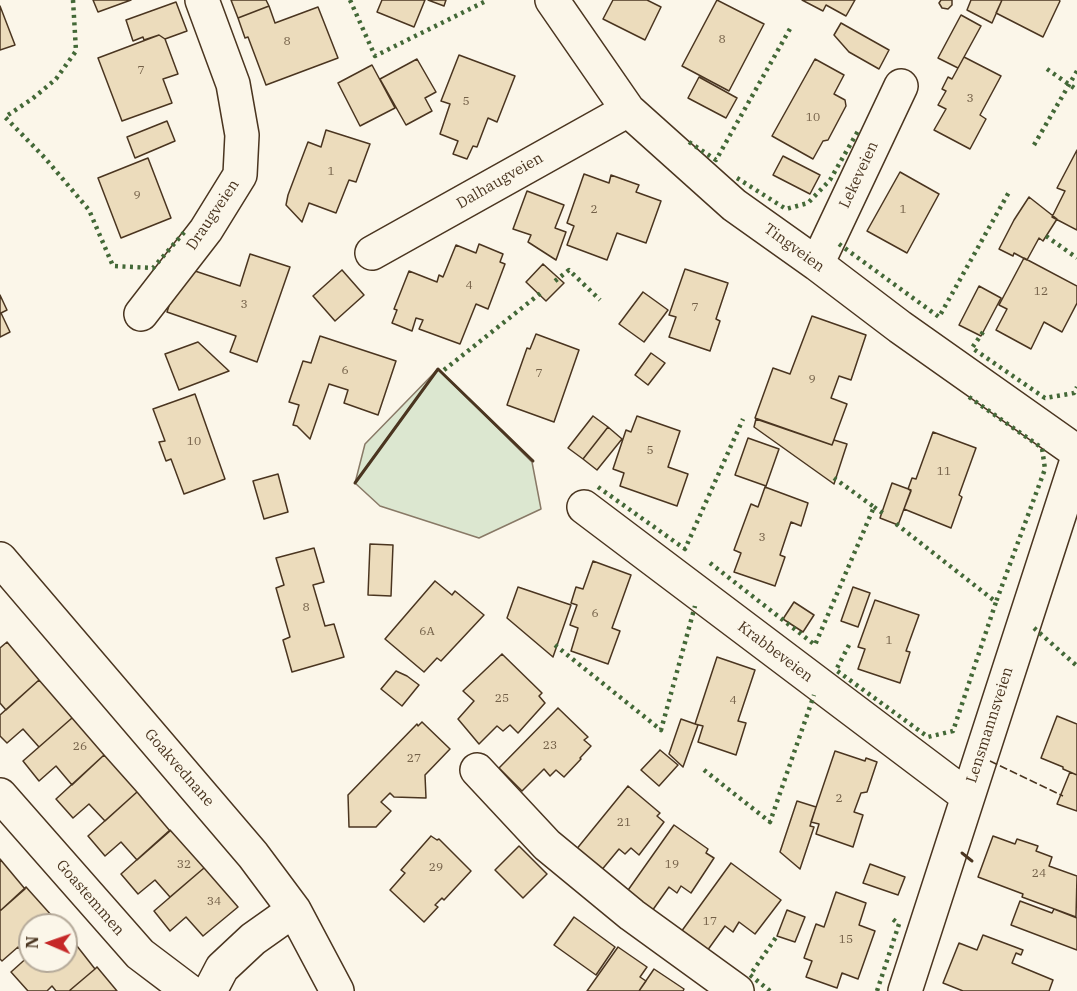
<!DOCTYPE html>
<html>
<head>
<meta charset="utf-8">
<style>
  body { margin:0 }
  #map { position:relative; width:1077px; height:991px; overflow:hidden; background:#fbf6e9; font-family:"IBM Plex Serif",serif }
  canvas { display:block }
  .north { position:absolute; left:18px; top:913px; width:60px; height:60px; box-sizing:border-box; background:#fbf6e9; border:2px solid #b4a999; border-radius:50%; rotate:272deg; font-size:16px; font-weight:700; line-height:24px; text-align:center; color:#4a3520 }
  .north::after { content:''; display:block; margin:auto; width:21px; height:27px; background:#c62828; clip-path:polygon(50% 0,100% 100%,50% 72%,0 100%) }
</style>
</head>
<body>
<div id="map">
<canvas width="1077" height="991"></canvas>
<div class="north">N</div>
</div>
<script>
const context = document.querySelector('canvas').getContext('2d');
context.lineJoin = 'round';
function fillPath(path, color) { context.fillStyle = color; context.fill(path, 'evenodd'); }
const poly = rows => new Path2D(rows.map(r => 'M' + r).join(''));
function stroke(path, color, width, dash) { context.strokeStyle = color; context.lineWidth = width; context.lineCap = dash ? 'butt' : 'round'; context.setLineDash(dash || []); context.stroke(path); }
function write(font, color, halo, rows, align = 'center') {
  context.font = font + ' "IBM Plex Serif",serif'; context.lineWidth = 4.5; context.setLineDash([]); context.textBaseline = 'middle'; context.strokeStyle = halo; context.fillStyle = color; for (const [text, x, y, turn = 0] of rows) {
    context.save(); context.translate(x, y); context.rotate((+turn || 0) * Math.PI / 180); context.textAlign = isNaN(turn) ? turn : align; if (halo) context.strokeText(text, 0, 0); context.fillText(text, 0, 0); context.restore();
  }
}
const green = poly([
  [438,369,532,462,541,509,479,538,380,506,355,483,365,444,438,369]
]);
const building = poly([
  [93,0,131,0,98,12,93,0],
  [231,0,266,0,269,6,238,18,231,0],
  [382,0,425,0,414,27,377,12,382,0],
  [428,0,446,0,444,6,428,0],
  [613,0,647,0,661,7,645,40,603,19,613,0],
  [717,0,764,24,729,91,682,66,717,0],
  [802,0,855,0,846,16,826,5,823,11,802,0],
  [941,0,952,0,952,5,948,9,942,8,939,3,941,0],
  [971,0,1002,0,992,23,967,10,971,0],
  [1002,0,1059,0,1060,1,1043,37,996,13,1002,0],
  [176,2,187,31,165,39,159,35,144,40,143,37,133,41,126,20,176,2],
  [0,6,15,45,0,50,0,6],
  [269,6,275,23,318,7,338,58,266,85,248,37,245,38,238,18,269,6],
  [961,15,981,26,958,68,938,58,961,15],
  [841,23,889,50,879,69,849,52,834,35,841,23],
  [159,35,165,39,178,74,163,79,172,103,122,121,98,58,159,35],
  [459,55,515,76,497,122,488,118,477,147,473,146,467,159,453,154,458,141,440,134,450,104,441,101,459,55],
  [964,57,1001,76,980,115,986,119,970,149,934,130,946,109,938,105,946,91,942,89,948,77,952,79,964,57],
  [417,59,436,92,425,98,432,111,406,125,380,79,417,59],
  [815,59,844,75,834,94,845,100,846,106,828,140,823,141,813,159,772,136,815,59],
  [372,65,395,108,360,126,338,83,372,65],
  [699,77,737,98,726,118,688,98,699,77],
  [167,121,175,141,135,158,127,137,167,121],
  [326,130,370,144,356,182,349,180,336,213,309,203,302,222,286,205,288,195,308,142,321,147,326,130],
  [1077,150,1077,230,1052,217,1065,191,1057,188,1077,150],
  [783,156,820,175,810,194,773,175,783,156],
  [148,158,171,218,121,238,98,178,148,158],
  [900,172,939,194,907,253,867,231,900,172],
  [584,174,609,183,611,175,639,185,636,192,661,201,646,243,617,233,607,260,567,245,574,226,567,223,584,174],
  [527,191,564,205,555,228,566,232,556,260,528,242,531,235,513,229,527,191],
  [1029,197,1057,219,1043,241,1039,238,1027,260,1014,253,1013,256,999,249,1014,220,1029,197],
  [479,244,503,254,500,262,505,264,488,309,476,304,460,344,419,329,423,320,416,318,412,331,392,323,397,310,394,309,409,271,437,282,439,275,443,277,456,245,476,253,479,244],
  [250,254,290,267,257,362,230,352,236,336,167,312,174,290,189,269,240,286,250,254],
  [1024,258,1077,286,1077,303,1062,332,1044,322,1031,349,996,330,1007,309,999,305,1024,258],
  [543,264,564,283,546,301,526,282,543,264],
  [685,269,728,283,716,319,720,321,710,351,669,337,676,317,669,315,685,269],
  [342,270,364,295,335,321,313,296,342,270],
  [979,286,1001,298,981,336,959,325,979,286],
  [643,292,668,310,644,342,619,324,643,292],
  [0,295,7,310,1,313,10,332,0,337,0,295],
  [812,316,866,335,851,380,839,376,831,398,847,404,832,445,755,418,773,368,790,374,812,316],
  [536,334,579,350,554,422,507,405,527,348,530,349,536,334],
  [320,336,396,361,378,415,344,403,348,390,329,384,310,439,297,426,293,425,299,405,289,402,303,361,311,363,320,336],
  [198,342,229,371,179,390,165,354,198,342],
  [651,353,665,363,648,385,635,375,651,353],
  [195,394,225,479,184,494,171,459,166,461,159,442,165,441,153,409,195,394],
  [593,416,608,427,583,459,568,448,593,416],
  [637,416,680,431,668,467,688,474,677,506,620,486,624,473,613,469,626,430,631,432,637,416],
  [756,419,832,445,834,440,847,444,834,484,754,427,756,419],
  [608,427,622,439,597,470,583,459,608,427],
  [933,432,976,448,959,495,962,497,951,528,904,509,911,491,908,489,912,478,916,479,933,432],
  [748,438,779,449,766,486,735,475,748,438],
  [278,474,288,512,264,519,253,481,278,474],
  [892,483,911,490,898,525,880,518,892,483],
  [765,487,808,503,801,526,791,522,780,555,785,557,775,586,734,572,741,553,734,550,751,504,758,507,765,487],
  [370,544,393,545,391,596,368,595,370,544],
  [314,548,324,582,313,585,325,626,334,624,344,657,292,672,283,640,290,637,276,588,284,585,276,558,314,548],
  [593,561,631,575,612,628,620,631,608,664,571,651,578,628,570,625,577,605,571,603,576,587,583,589,593,561],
  [435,581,452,595,455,591,484,615,441,661,437,658,424,672,385,639,435,581],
  [518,587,571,605,553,657,507,618,518,587],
  [853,587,870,593,858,627,841,621,853,587],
  [875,600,919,615,906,651,910,652,900,683,858,669,865,649,858,647,875,600],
  [794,602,814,615,803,632,783,619,794,602],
  [7,642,39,680,6,710,0,703,0,648,7,642],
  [502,654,542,693,539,696,545,703,518,733,510,725,503,731,497,726,479,744,458,719,474,701,463,691,502,654],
  [717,657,755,670,738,721,746,723,736,755,698,742,703,726,695,724,717,657],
  [396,671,407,676,419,685,402,706,381,689,396,671],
  [39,680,72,718,39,747,23,729,7,743,0,736,0,715,39,680],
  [558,708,588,737,584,740,591,746,580,758,581,759,564,777,556,770,550,776,544,769,522,791,499,768,558,708],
  [1057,716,1077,724,1077,775,1063,769,1063,767,1041,758,1057,716],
  [72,718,104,755,72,785,56,766,39,781,23,761,72,718],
  [681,719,698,725,683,767,669,754,681,719],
  [422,722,450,749,425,775,426,798,394,797,390,793,381,802,391,811,376,827,349,827,348,795,417,724,418,726,422,722],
  [660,750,678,765,659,786,641,770,660,750],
  [835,751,865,761,866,758,877,762,867,792,861,793,854,812,863,815,853,847,816,834,819,824,811,822,835,751],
  [104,755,137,792,105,821,89,804,73,818,56,799,104,755],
  [1070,772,1077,775,1077,811,1057,804,1070,772],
  [628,786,660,813,657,816,664,822,639,855,631,848,625,854,619,849,600,872,575,851,628,786],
  [137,792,170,831,137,860,121,842,105,856,88,836,137,792],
  [797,801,816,807,810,826,814,827,800,869,780,852,797,801],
  [674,825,708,849,706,853,714,858,691,893,681,886,677,893,669,887,652,911,626,893,674,825],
  [170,830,204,868,170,897,155,880,138,894,121,874,170,830],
  [431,836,437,840,439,839,471,871,444,900,442,898,435,905,438,907,424,922,390,890,405,873,401,870,431,836],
  [993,836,1015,844,1017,839,1038,846,1036,851,1052,857,1049,866,1077,876,1076,917,1022,897,1023,894,978,877,993,836],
  [519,846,547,874,523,898,495,870,519,846],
  [0,859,25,889,0,911,0,859],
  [731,863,781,900,755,934,739,922,733,932,725,926,707,951,681,932,731,863],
  [870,864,905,877,898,895,863,883,870,864],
  [204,868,238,907,203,936,186,917,170,931,154,911,204,868],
  [26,887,52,916,50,918,57,925,30,925,30,955,27,957,18,947,2,961,0,959,0,911,26,887],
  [836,892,866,903,859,925,875,931,858,979,842,973,837,988,806,977,812,961,804,958,816,924,824,927,836,892],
  [1020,901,1052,913,1054,909,1077,918,1077,950,1011,925,1020,901],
  [787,910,805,917,795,942,777,936,787,910],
  [574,917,615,947,596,975,554,945,574,917],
  [66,932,95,969,69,991,56,991,52,986,47,991,28,991,11,972,30,955,30,961,66,961,66,932],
  [983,935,1023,950,1021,955,1016,953,1012,963,1053,980,1049,991,963,991,943,983,959,943,977,950,983,935],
  [618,947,647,967,640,977,646,981,639,991,587,991,618,947],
  [97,967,117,991,69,991,95,969,97,967],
  [654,969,684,989,683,991,639,991,654,969]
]);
const minor = poly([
  [552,0,628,110,734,205,817,264,900,327,1077,452],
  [372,253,628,110],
  [817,264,901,86],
  [141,314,206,230,240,175,242,135,233,84,202,0],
  [584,507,967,796],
  [0,559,253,855,294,910,337,991],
  [477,770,547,845,632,915,737,991],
  [0,795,140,954,189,991],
  [210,991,222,968,253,939,294,910],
  [905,991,1077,460]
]);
const hedge = poly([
  [73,0,76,51,56,79,32,99,5,117,45,158,89,210,113,266,153,268,187,229],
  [350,0,375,56,488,0],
  [1047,69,1077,90],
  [689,142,716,160,791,27],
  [1034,145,1077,71],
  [737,178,786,209,808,203,830,180,858,131],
  [1046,236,1077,258],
  [839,244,939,317,1009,192],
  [555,281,569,270,600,300],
  [983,332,972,348,1045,398,1074,393,1077,387],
  [444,370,542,292],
  [969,397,1042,448,1045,469,996,602],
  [598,487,685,549,743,419],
  [874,507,884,514],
  [710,563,815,645,874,507,834,478],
  [1034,628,1077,666],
  [555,645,661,730,695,606],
  [849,645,836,670,928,737,953,731,996,602,895,523],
  [704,770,770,822,814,695],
  [770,991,750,975,777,936],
  [877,991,899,924,890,917]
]);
const fence = poly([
  [990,761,1063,796]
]);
const wall = poly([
  [355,483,438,369,533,461],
  [962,853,972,861]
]);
const numberNames = [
  ["8",722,40],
  ["8",287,42],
  ["7",141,71],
  ["3",970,99],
  ["5",466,102],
  ["10",813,118],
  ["1",331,172],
  ["9",137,196],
  ["2",594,210],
  ["1",903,210],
  ["4",469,286],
  ["12",1041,292],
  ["3",244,305],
  ["7",695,308],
  ["6",345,371],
  ["7",539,374],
  ["9",812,380],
  ["10",194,442],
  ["5",650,451],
  ["11",944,472],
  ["3",762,538],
  ["8",306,608],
  ["6",595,614],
  ["6A",427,632],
  ["1",889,641],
  ["25",502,699],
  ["4",733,701],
  ["23",550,746],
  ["26",80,747],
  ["27",414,759],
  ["2",839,799],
  ["21",624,823],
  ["32",184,865],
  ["19",672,865],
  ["29",436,868],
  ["24",1039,874],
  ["34",214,902],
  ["17",710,922],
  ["15",846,940]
];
const streetNames = [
  ["Lekeveien",859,175,-65],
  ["Dalhaugveien",500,181,-30],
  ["Draugveien",213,215,-56],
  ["Tingveien",794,248,36],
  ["Krabbeveien",775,652,37],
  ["Lensmannsveien",990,725,-72],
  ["Goakvednane",179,768,49],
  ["Goastemmen",90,898,49]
];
fillPath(green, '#dce7d0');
stroke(green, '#887966', 1.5);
fillPath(building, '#ecdcbc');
stroke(building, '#4a3520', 1.5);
stroke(minor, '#4a3520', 36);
stroke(minor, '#fbf6e9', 33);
stroke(hedge, '#436837', 4.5, [3, 4.5]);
stroke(fence, '#4a3520', 1.5, [8, 3]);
stroke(wall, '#4a3520', 3);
write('12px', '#725f47', null, numberNames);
write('15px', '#4a3520', '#fbf6e9', streetNames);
</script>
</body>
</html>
